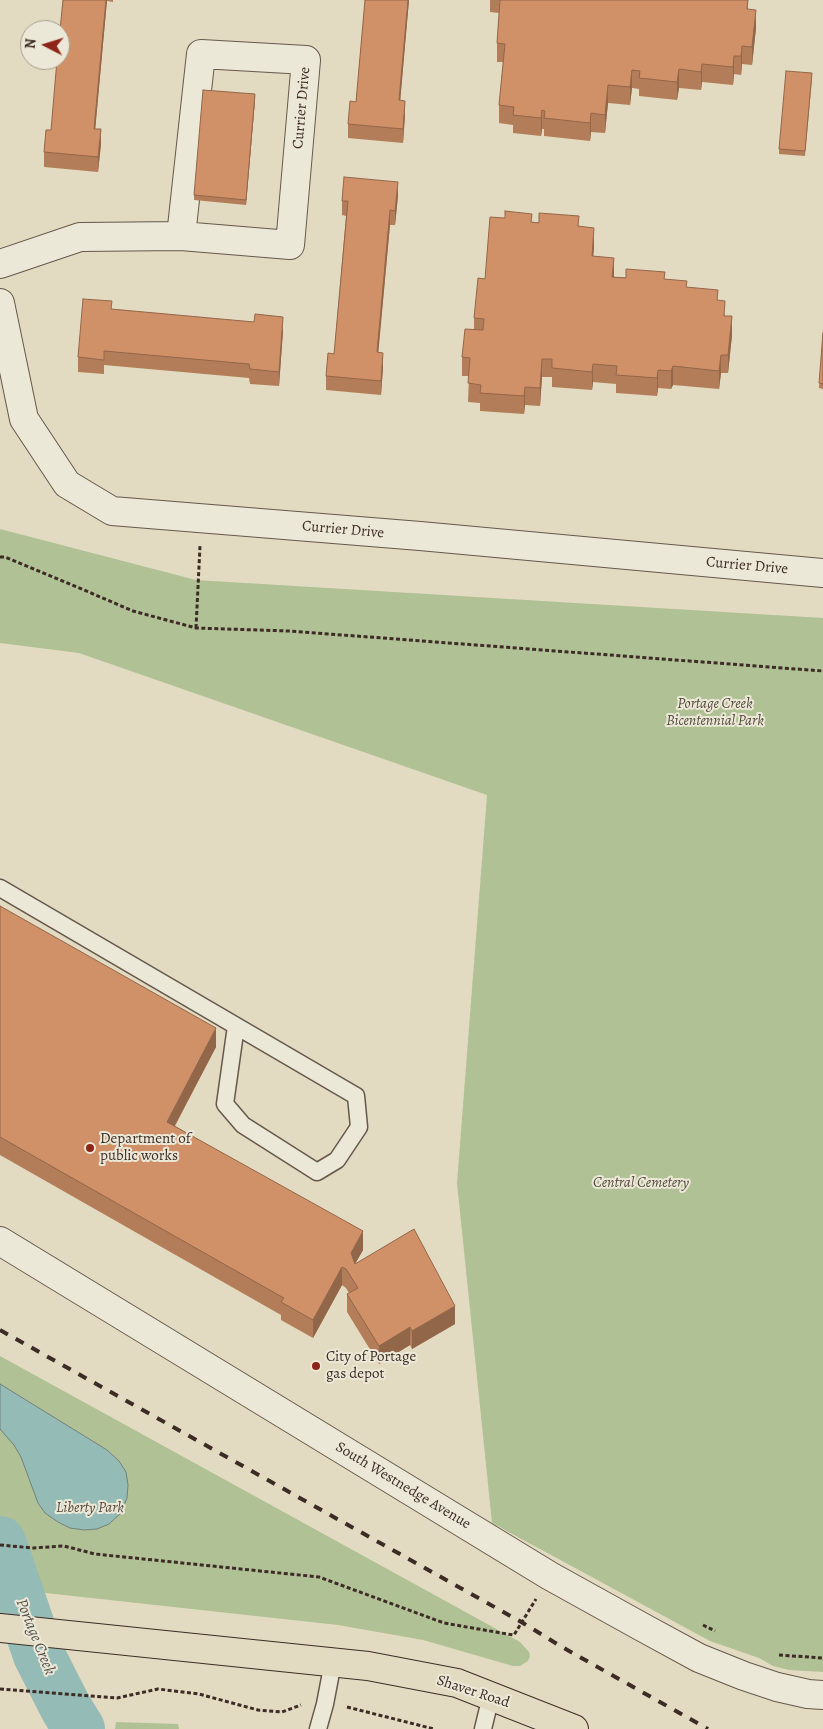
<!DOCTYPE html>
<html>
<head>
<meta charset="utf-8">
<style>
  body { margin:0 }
  #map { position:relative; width:823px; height:1729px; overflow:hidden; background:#e2dbc1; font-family:Alegreya,serif }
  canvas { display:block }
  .north { position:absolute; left:20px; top:20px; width:50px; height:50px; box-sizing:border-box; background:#ece8d7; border:1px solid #a69d90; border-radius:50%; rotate:275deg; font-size:14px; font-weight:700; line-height:20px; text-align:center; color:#3d2c25 }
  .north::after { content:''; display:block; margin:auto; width:18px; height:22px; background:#8f2418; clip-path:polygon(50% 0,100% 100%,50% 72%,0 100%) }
</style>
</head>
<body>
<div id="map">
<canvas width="823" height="1729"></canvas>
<div class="north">N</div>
</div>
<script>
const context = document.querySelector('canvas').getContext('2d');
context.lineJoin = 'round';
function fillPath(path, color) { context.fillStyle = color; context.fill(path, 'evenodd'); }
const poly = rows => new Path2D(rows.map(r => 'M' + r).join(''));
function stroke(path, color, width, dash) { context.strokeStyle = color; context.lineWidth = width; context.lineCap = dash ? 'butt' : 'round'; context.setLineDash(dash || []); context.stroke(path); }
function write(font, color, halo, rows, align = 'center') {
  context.font = font + ' Alegreya,serif'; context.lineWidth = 4; context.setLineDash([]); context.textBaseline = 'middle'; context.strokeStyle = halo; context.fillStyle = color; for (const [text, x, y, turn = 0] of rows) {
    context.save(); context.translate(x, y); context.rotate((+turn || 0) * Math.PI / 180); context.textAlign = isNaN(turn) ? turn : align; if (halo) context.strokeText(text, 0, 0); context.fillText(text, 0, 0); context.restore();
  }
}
const green = poly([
  [0,529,196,580,823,618,823,1672,789,1670,773,1666,759,1658,710,1641,492,1523,457,1183,487,795,79,653,0,643],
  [0,1356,520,1642,529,1652,530,1656,528,1661,520,1666,513,1666,423,1640,338,1625,0,1588],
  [116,1722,178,1724,179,1729,115,1729]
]);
const water = poly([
  [0,1384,107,1450,119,1461,126,1472,128,1485,127,1498,121,1513,109,1524,97,1529,84,1530,70,1528,58,1522,45,1513,38,1503,21,1457,14,1445,0,1429,0,1384]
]);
const river = poly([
  [0,1542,39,1655,66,1708,79,1729]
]);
const path = poly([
  [0,557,5,557,77,587,133,611,196,628,289,631,823,671],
  [196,628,200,546],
  [0,1545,33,1548,64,1546,95,1554,319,1577,444,1623,507,1634,514,1635,536,1599],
  [703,1625,715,1631],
  [779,1655,823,1658],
  [0,1689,117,1698,158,1689,199,1694,258,1710,282,1712,301,1705],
  [347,1707,434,1729]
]);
const service = poly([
  [0,888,356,1096,359,1127,337,1160,317,1172,243,1125,225,1104,236,1026],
  [318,1729,325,1704,333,1662],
  [483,1729,491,1696]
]);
const minor = poly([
  [0,264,80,237,181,236,290,245,306,60,201,54,181,236],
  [0,303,24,419,67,484,112,511,420,536,823,573],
  [0,1241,550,1576,642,1627,699,1658,744,1676,777,1687,808,1694,823,1695]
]);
const primary = poly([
  [0,1628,368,1666,457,1683,574,1729]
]);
const rail = poly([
  [0,1330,523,1623,562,1647,708,1729]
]);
const wall = poly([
  [63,0,113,0,113,2,107,1,95,129,101,144,98,172,44,167,44,152,51,130],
  [365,0,409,0,400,100,405,115,403,143,348,138,348,124,356,102],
  [490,0,748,0,748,9,756,28,752,65,742,64,741,75,734,74,733,85,702,82,701,90,679,88,677,100,639,96,639,89,632,88,630,105,608,103,605,133,591,132,590,141,544,136,544,129,542,129,541,136,513,133,513,125,499,123,499,105,503,62,497,62,497,43,499,13,490,12],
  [812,78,805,156,779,154,779,149],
  [255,100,246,205,194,200,194,195],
  [398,196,395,225,390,225,378,352,383,367,381,395,326,390,326,376,334,354,346,216,342,215,342,201],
  [532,222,579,226,594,246,593,257,614,277,665,279,687,287,718,300,725,316,732,335,728,373,721,373,719,389,673,385,671,389,658,388,657,396,616,393,616,384,593,382,592,390,552,387,552,377,542,377,540,406,525,405,524,414,480,411,480,403,468,402,469,376,462,376,462,357,474,330,474,318,485,279],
  [112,309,283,331,279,386,250,384,249,378,104,365,104,374,78,372,78,357],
  [823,333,823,389,819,388],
  [0,906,216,1047,175,1126,363,1250,355,1264,455,1324,412,1349,410,1345,379,1364,347,1312,347,1294,349,1293,346,1288,342,1285,313,1338,281,1320,281,1315,0,1155]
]);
const shadedWall = poly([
  [106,0,107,0,94,143,94,129],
  [408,0,409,0,399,115,399,100],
  [756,10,756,28,752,65,752,47],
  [742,46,742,64,741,75,741,56],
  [734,56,734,74,733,85,733,67],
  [702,64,702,82,701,90,701,72],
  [679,69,679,88,677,100,677,82],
  [632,70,632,88,630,105,630,87],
  [608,85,608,103,605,133,605,115],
  [255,94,255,100,246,205,246,200],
  [405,101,405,115,403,143,403,129],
  [542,110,542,129,541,136,541,118],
  [591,113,591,132,590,141,590,123],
  [101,129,101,144,98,172,98,157],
  [398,182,398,196,395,225,395,211],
  [390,210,390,225,377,367,377,352],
  [594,228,594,246,592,275,592,256],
  [614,258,614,277,612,295,612,277],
  [732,316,732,335,728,373,728,355],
  [283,317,283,331,279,386,279,372],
  [383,353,383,367,381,395,381,381],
  [721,355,721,373,719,389,719,371],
  [542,359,542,377,540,406,540,388],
  [593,364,593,382,592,390,592,372],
  [673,366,673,385,671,389,671,371],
  [658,370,658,388,657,396,657,378],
  [525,387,525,405,524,414,524,396],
  [216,1028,216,1047,167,1140,167,1122],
  [363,1231,363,1250,351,1271,351,1253],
  [342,1267,342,1285,313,1338,313,1320],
  [455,1306,455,1324,412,1349,412,1331],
  [410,1327,410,1345,379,1364,379,1346]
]);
const building = poly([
  [63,0,106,0,94,129,101,129,98,157,44,152,46,130,51,130,57,60,60,60,60,30,63,0],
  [365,0,408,0,399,100,405,101,403,129,348,124,350,101,356,102,365,0],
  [500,0,748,0,747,9,756,10,752,47,742,46,741,56,734,56,733,67,702,64,701,72,679,69,677,82,639,78,640,71,632,70,630,87,608,85,605,115,591,113,590,123,544,118,545,111,542,110,541,118,513,115,514,107,499,105,505,44,497,43,500,0],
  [786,71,812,73,805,151,779,149,786,71],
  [203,90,255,94,246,200,194,195,203,90],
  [344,177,398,182,395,211,390,210,377,352,383,353,381,381,326,376,328,353,334,354,348,201,342,201,344,177],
  [505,211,532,214,531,222,539,223,539,213,579,216,578,226,594,228,592,256,614,258,612,277,626,278,626,269,665,272,664,279,687,281,686,287,718,290,717,300,725,301,724,316,732,316,728,355,721,355,719,371,673,366,671,371,658,370,657,378,616,375,617,366,593,364,592,372,552,368,552,359,542,359,540,388,525,387,524,396,480,393,481,385,468,383,470,358,462,357,465,329,483,330,484,319,474,318,478,278,485,279,490,217,505,218,505,211],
  [83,299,112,301,111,309,254,322,255,314,283,317,279,372,250,369,249,364,104,351,104,360,78,357,83,299],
  [823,333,823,384,819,383,823,333],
  [0,906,216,1028,167,1122,363,1231,351,1253,355,1264,414,1229,455,1306,412,1331,410,1327,379,1346,347,1294,358,1288,346,1269,342,1267,313,1320,281,1302,284,1298,282,1297,0,1137,0,906]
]);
const markers = [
  [90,1148,5,"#8f2418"],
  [316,1366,5,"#8f2418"]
];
const streetNames = [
  ["Currier Drive",302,108,-85],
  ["Currier Drive",343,530,5],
  ["Currier Drive",747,566,5],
  ["South Westnedge Avenue",403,1486,31],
  ["Shaver Road",473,1692,18]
];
const parkNames = [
  ["Portage Creek",715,704],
  ["Bicentennial Park",715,721],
  ["Central Cemetery",641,1183],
  ["Liberty Park",90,1508]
];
const poiNames = [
  ["Department of",100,1139],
  ["public works",100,1156],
  ["City of Portage",326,1357],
  ["gas depot",326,1374]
];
const waterNames = [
  ["Portage Creek",35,1637,68]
];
fillPath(green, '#b0c195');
fillPath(water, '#95bbb6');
stroke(water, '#72827c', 1);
stroke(river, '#95bbb6', 52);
stroke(service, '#66584c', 19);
stroke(minor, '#66584c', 30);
stroke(primary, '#3d2c25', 30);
stroke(path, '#3d2c25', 3, [4, 2.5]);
stroke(service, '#ece8d7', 16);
stroke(minor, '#ece8d7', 28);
stroke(primary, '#e2dbc1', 28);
stroke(rail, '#3d2c25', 4, [9, 9]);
fillPath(wall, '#b47d59');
fillPath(shadedWall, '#926649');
fillPath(building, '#d19168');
stroke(building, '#926649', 1);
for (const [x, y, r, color] of markers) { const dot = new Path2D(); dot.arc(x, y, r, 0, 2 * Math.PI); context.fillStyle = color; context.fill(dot); stroke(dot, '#ece8d7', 2); }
write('15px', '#3d2c25', '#ece8d7', streetNames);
write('italic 15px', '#544a3b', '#ece8d7', parkNames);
write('15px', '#3d2c25', '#ece8d7', poiNames, 'left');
write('italic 16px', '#535049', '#ece8d7', waterNames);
</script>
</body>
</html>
